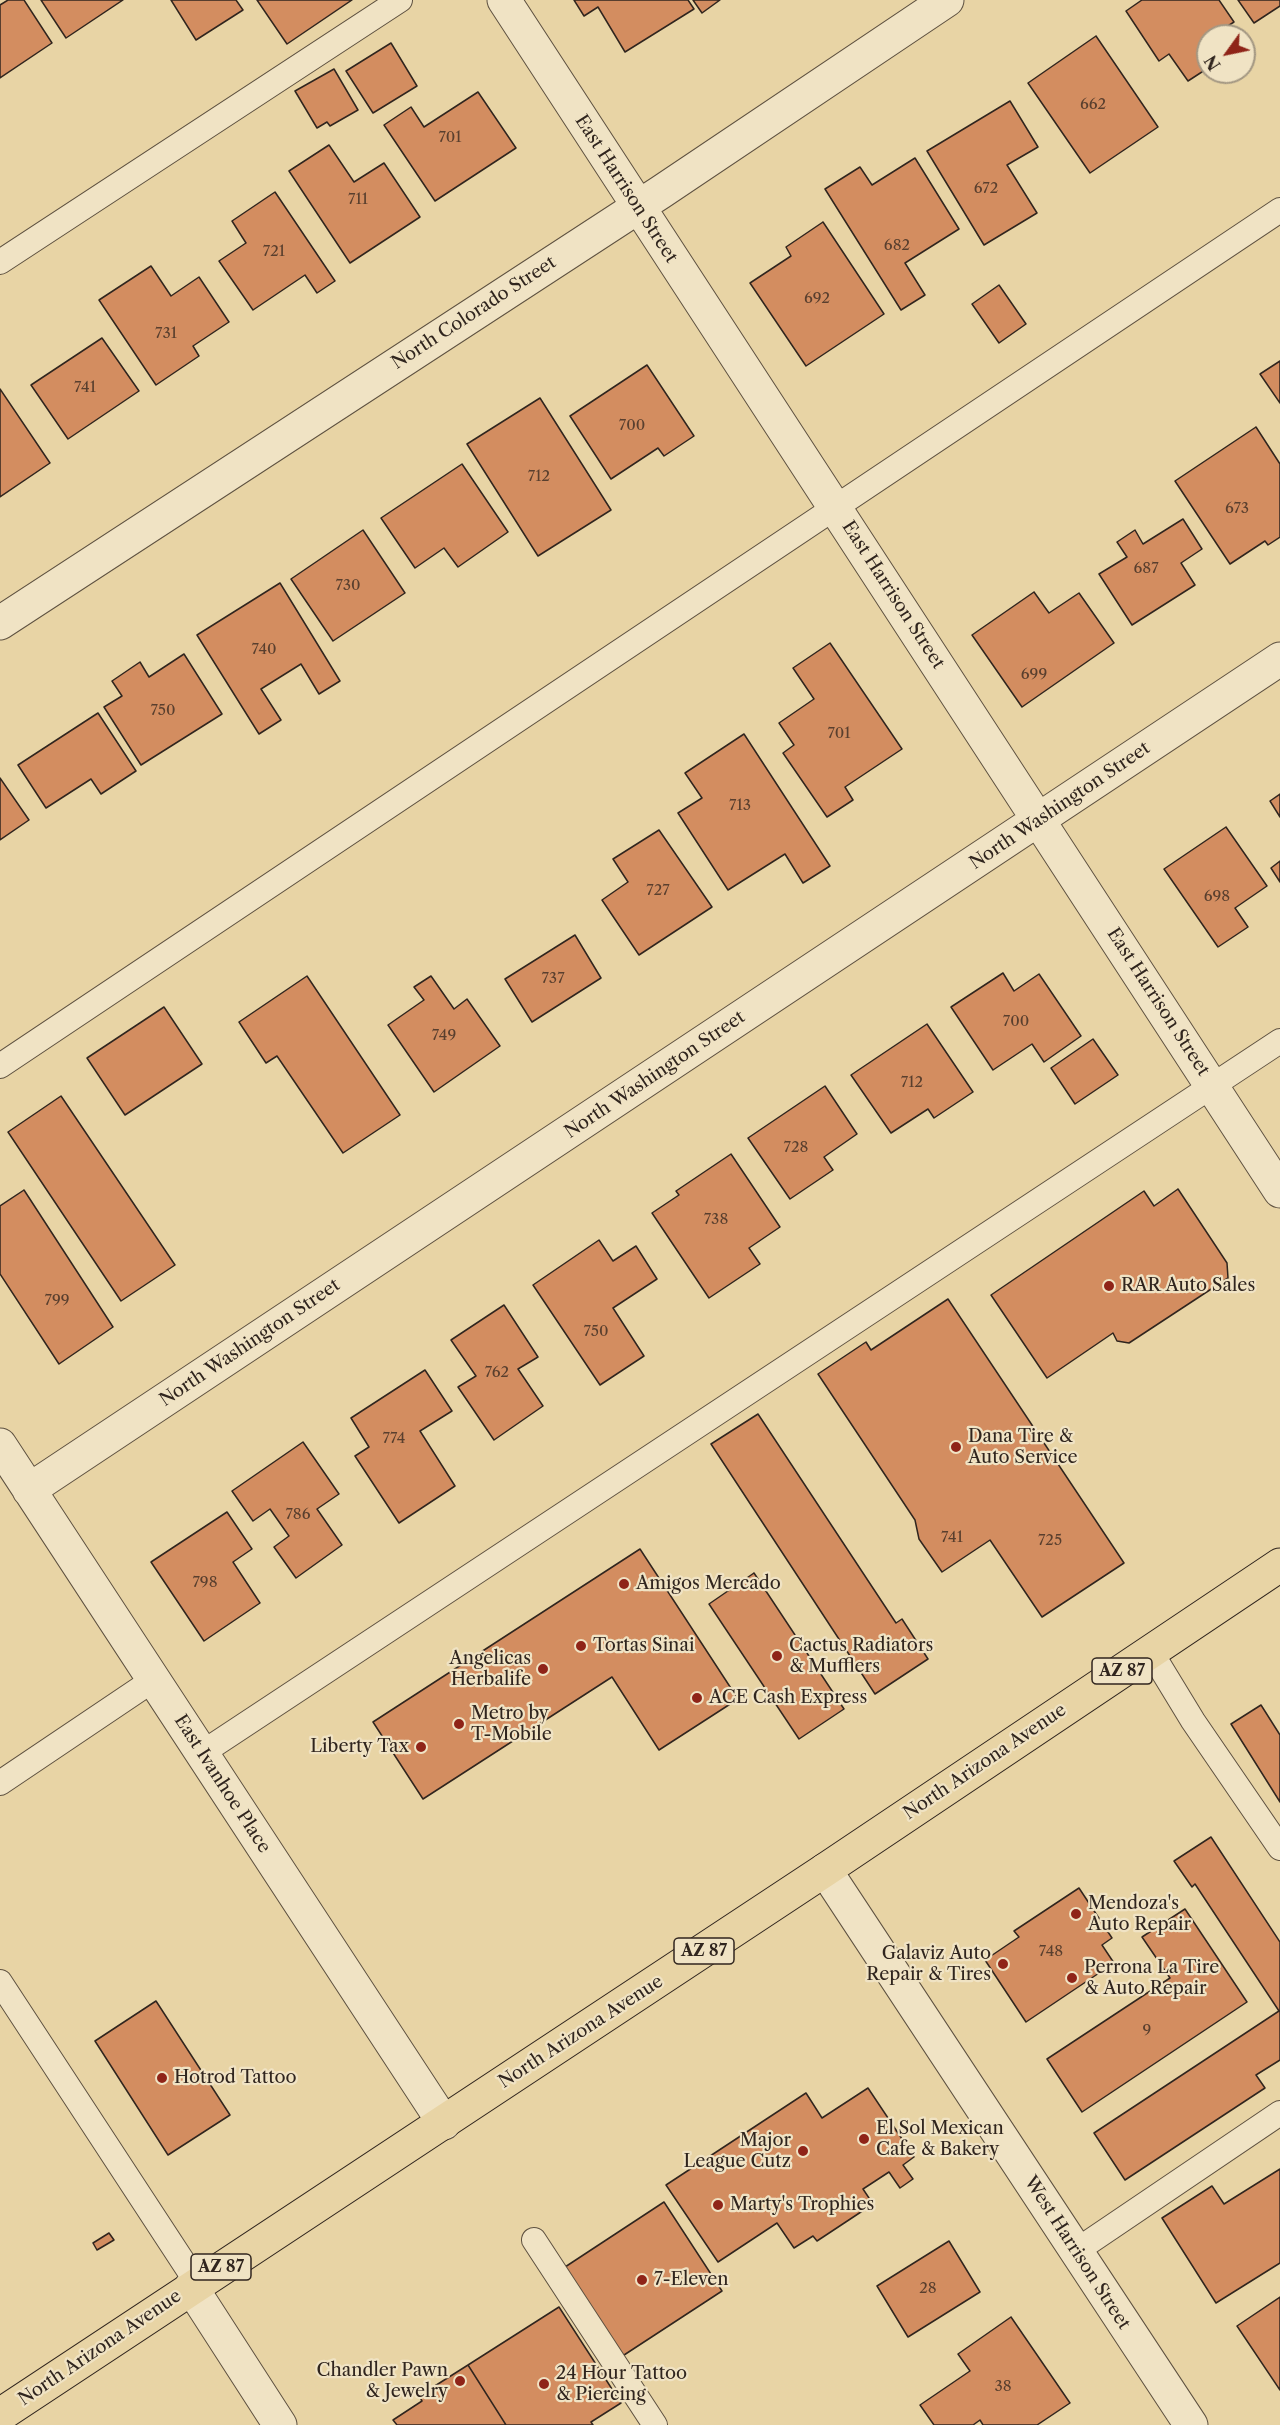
<!DOCTYPE html>
<html>
<head>
<meta charset="utf-8">
<style>
  body { margin:0 }
  #map { position:relative; width:1280px; height:2425px; overflow:hidden; background:#e8d4a5; font-family:"Libre Caslon Text",serif }
  canvas { display:block }
  .north { position:absolute; left:1196px; top:24px; width:60px; height:60px; box-sizing:border-box; background:#f0e3c4; border:2px solid #a39782; border-radius:50%; rotate:237deg; font-size:16px; font-weight:700; line-height:24px; text-align:center; color:#30251e }
  .north::after { content:''; display:block; margin:auto; width:21px; height:27px; background:#8f2418; clip-path:polygon(50% 0,100% 100%,50% 72%,0 100%) }
</style>
</head>
<body>
<div id="map">
<canvas width="1280" height="2425"></canvas>
<div class="north">N</div>
</div>
<script>
const context = document.querySelector('canvas').getContext('2d');
context.lineJoin = 'round';
function fillPath(path, color) { context.fillStyle = color; context.fill(path, 'evenodd'); }
const poly = rows => new Path2D(rows.map(r => 'M' + r).join(''));
function stroke(path, color, width, dash) { context.strokeStyle = color; context.lineWidth = width; context.lineCap = dash ? 'butt' : 'round'; context.setLineDash(dash || []); context.stroke(path); }
function write(font, color, halo, rows, align = 'center') {
  context.font = font + ' "Libre Caslon Text",serif'; context.lineWidth = 4.5; context.setLineDash([]); context.textBaseline = 'middle'; context.strokeStyle = halo; context.fillStyle = color; for (const [text, x, y, turn = 0] of rows) {
    context.save(); context.translate(x, y); context.rotate((+turn || 0) * Math.PI / 180); context.textAlign = isNaN(turn) ? turn : align; if (halo) context.strokeText(text, 0, 0); context.fillText(text, 0, 0); context.restore();
  }
}
const building = poly([
  [8,0,24,0,52,43,0,78,0,5,8,0],
  [41,0,123,0,66,38,41,0],
  [171,0,236,0,243,10,196,40,171,0],
  [257,0,352,0,287,44,257,0],
  [574,0,688,0,694,9,625,52,598,7,584,16,574,0],
  [693,0,720,0,702,13,693,0],
  [1142,0,1219,0,1234,22,1220,31,1223,36,1208,36,1208,68,1188,81,1169,54,1159,61,1126,11,1142,0],
  [1238,0,1280,0,1280,6,1254,23,1238,0],
  [1096,36,1158,127,1090,173,1028,83,1096,36],
  [391,43,417,86,373,113,346,71,391,43],
  [334,69,358,110,330,126,327,122,317,128,295,91,334,69],
  [478,92,516,148,435,201,384,125,411,107,424,127,478,92],
  [1010,101,1038,147,1007,165,1037,213,984,245,927,151,1010,101],
  [329,145,354,182,384,163,420,217,350,263,289,171,329,145],
  [915,158,959,229,905,263,925,295,901,310,825,189,860,167,872,185,915,158],
  [275,192,335,281,317,293,305,275,253,310,219,261,246,243,232,221,275,192],
  [823,222,884,314,806,366,750,283,791,256,786,247,823,222],
  [151,266,171,296,199,277,229,322,193,346,199,356,156,385,99,300,151,266],
  [999,285,1026,324,999,343,972,304,999,285],
  [102,338,139,391,68,439,31,385,102,338],
  [1280,361,1280,403,1260,374,1280,361],
  [647,365,694,436,664,456,658,448,611,479,570,416,647,365],
  [0,389,50,463,0,497,0,389],
  [540,398,611,510,538,556,467,444,540,398],
  [1256,427,1280,464,1280,537,1268,545,1265,541,1230,564,1175,481,1256,427],
  [462,464,508,532,458,567,444,548,415,568,381,518,462,464],
  [1183,519,1202,549,1181,563,1195,585,1132,625,1099,574,1127,557,1117,542,1135,530,1143,544,1183,519],
  [363,530,405,593,333,641,291,579,363,530],
  [280,583,340,681,319,694,301,664,261,689,281,720,259,734,197,635,280,583],
  [1034,592,1049,613,1079,593,1114,643,1022,707,972,635,1034,592],
  [830,643,902,749,845,787,853,800,827,817,783,753,794,745,779,723,814,699,793,668,830,643],
  [184,654,222,714,141,765,104,707,122,696,112,681,140,662,149,677,184,654],
  [98,713,136,771,101,794,91,779,46,808,18,765,98,713],
  [744,734,830,866,803,883,785,854,728,890,678,813,702,798,685,773,744,734],
  [0,778,29,820,0,840,0,778],
  [1280,794,1280,817,1270,801,1280,794],
  [1226,827,1267,886,1235,908,1248,927,1218,947,1164,869,1226,827],
  [659,830,712,907,639,955,602,900,628,882,613,859,659,830],
  [1280,861,1280,882,1271,868,1280,861],
  [575,935,601,978,532,1022,505,979,575,935],
  [1003,973,1014,991,1039,974,1081,1036,1044,1062,1032,1044,993,1070,951,1007,1003,973],
  [307,976,400,1115,343,1153,277,1056,266,1063,239,1022,307,976],
  [431,976,454,1009,467,999,500,1046,434,1092,388,1025,424,1000,414,987,431,976],
  [164,1007,202,1064,125,1115,87,1058,164,1007],
  [927,1024,973,1092,934,1118,928,1109,891,1133,851,1075,927,1024],
  [1093,1039,1118,1075,1075,1104,1051,1068,1093,1039],
  [825,1086,857,1134,824,1157,833,1170,790,1199,748,1138,825,1086],
  [61,1096,175,1265,121,1301,8,1132,61,1096],
  [731,1154,780,1227,749,1248,760,1264,709,1298,652,1213,679,1195,676,1191,731,1154],
  [1178,1189,1227,1263,1228,1278,1129,1343,1117,1341,1113,1333,1047,1378,991,1295,1144,1191,1154,1206,1178,1189],
  [24,1190,113,1327,59,1364,0,1274,0,1206,24,1190],
  [599,1240,613,1261,636,1246,657,1279,613,1308,644,1356,600,1385,533,1285,599,1240],
  [948,1299,1124,1563,1042,1617,990,1540,942,1572,919,1539,915,1520,818,1374,866,1342,871,1350,948,1299],
  [504,1305,538,1357,518,1369,543,1406,494,1440,458,1387,476,1376,451,1340,504,1305],
  [425,1370,452,1411,420,1431,455,1486,399,1523,355,1456,369,1447,351,1418,425,1370],
  [758,1414,896,1623,902,1619,928,1659,875,1694,711,1444,758,1414],
  [303,1442,339,1494,317,1509,342,1545,296,1578,274,1547,289,1536,270,1509,253,1521,232,1491,303,1442],
  [227,1512,252,1549,233,1562,260,1603,204,1641,151,1562,227,1512],
  [640,1549,738,1699,659,1750,612,1677,423,1799,373,1722,640,1549],
  [754,1573,844,1709,799,1739,709,1604,754,1573],
  [1261,1705,1280,1735,1280,1802,1231,1724,1261,1705],
  [1211,1837,1280,1942,1280,2060,1256,2075,1265,2088,1125,2180,1094,2133,1279,2011,1195,1884,1192,1887,1174,1861,1211,1837],
  [1079,1888,1112,1938,1102,1945,1114,1963,1026,2022,985,1960,1019,1937,1014,1931,1079,1888],
  [1185,1909,1247,2002,1082,2112,1047,2059,1170,1978,1142,1937,1185,1909],
  [156,2001,230,2115,168,2155,95,2041,156,2001],
  [868,2088,914,2157,903,2165,913,2179,900,2188,889,2172,863,2189,873,2204,817,2241,813,2236,794,2248,777,2223,718,2262,666,2185,806,2093,822,2118,868,2088],
  [1280,2169,1280,2263,1216,2303,1162,2218,1212,2186,1224,2204,1280,2169],
  [664,2202,722,2291,621,2357,562,2269,664,2202],
  [109,2233,114,2240,97,2250,93,2243,109,2233],
  [949,2241,980,2292,908,2337,877,2286,949,2241],
  [1280,2297,1280,2390,1237,2326,1280,2297],
  [559,2307,621,2403,591,2422,593,2425,506,2425,468,2365,559,2307],
  [1011,2317,1070,2403,1037,2425,983,2425,980,2420,973,2425,934,2425,920,2405,970,2371,958,2354,1011,2317],
  [468,2365,506,2425,397,2425,393,2420,422,2401,419,2396,468,2365]
]);
const lane = poly([
  [0,262,400,0],
  [0,1066,1280,210],
  [1151,1652,1193,1721,1280,1848],
  [202,1753,1280,1041],
  [0,1783,153,1680],
  [0,1982,197,2283],
  [534,2240,655,2425],
  [1076,2251,1280,2113]
]);
const street = poly([
  [504,0,1280,1191],
  [0,623,661,192,947,0],
  [0,1445,444,2123],
  [29,1490,1280,659],
  [825,1870,1191,2425],
  [191,2287,280,2425]
]);
const primary = poly([
  [0,2415,825,1870,1280,1565]
]);
const markers = [
  [1109,1286,6,"#8f2418"],
  [956,1447,6,"#8f2418"],
  [624,1584,6,"#8f2418"],
  [581,1646,6,"#8f2418"],
  [777,1656,6,"#8f2418"],
  [543,1669,6,"#8f2418"],
  [697,1698,6,"#8f2418"],
  [459,1724,6,"#8f2418"],
  [421,1747,6,"#8f2418"],
  [1076,1914,6,"#8f2418"],
  [1003,1964,6,"#8f2418"],
  [1072,1978,6,"#8f2418"],
  [162,2078,6,"#8f2418"],
  [864,2139,6,"#8f2418"],
  [803,2151,6,"#8f2418"],
  [718,2205,6,"#8f2418"],
  [642,2280,6,"#8f2418"],
  [460,2381,6,"#8f2418"],
  [544,2384,6,"#8f2418"]
];
const numberNames = [
  ["662",1093,105],
  ["701",450,138],
  ["672",986,189],
  ["711",358,200],
  ["682",897,246],
  ["721",274,252],
  ["692",817,299],
  ["731",166,334],
  ["741",85,388],
  ["700",632,426],
  ["712",539,477],
  ["673",1237,509],
  ["687",1146,569],
  ["730",348,586],
  ["740",264,650],
  ["699",1034,675],
  ["750",163,711],
  ["701",839,734],
  ["713",740,806],
  ["727",658,891],
  ["698",1217,897],
  ["737",553,979],
  ["700",1016,1022],
  ["749",444,1036],
  ["712",912,1083],
  ["728",796,1148],
  ["738",716,1220],
  ["799",57,1301],
  ["750",596,1332],
  ["762",497,1373],
  ["774",394,1439],
  ["786",298,1515],
  ["741",952,1538],
  ["725",1050,1541],
  ["798",205,1583],
  ["748",1051,1952],
  ["9",1147,2031],
  ["28",928,2289],
  ["38",1003,2387]
];
const shields = [
  [1122,1671,60],
  [704,1951,60],
  [221,2267,60]
];
const shieldNames = [
  ["AZ 87",1122,1671],
  ["AZ 87",704,1951],
  ["AZ 87",221,2267]
];
const streetNames = [
  ["East Harrison Street",626,189,57],
  ["North Colorado Street",474,313,-33],
  ["East Harrison Street",893,595,57],
  ["North Washington Street",1060,806,-34],
  ["East Harrison Street",1158,1002,57],
  ["North Washington Street",655,1075,-34],
  ["North Washington Street",250,1343,-34],
  ["North Arizona Avenue",985,1762,-34],
  ["East Ivanhoe Place",222,1784,57],
  ["North Arizona Avenue",581,2032,-33],
  ["West Harrison Street",1077,2253,57],
  ["North Arizona Avenue",100,2348,-34]
];
const poiNames = [
  ["RAR Auto Sales",1121,1286],
  ["Dana Tire &",968,1437],
  ["Auto Service",968,1458],
  ["Amigos Mercado",636,1584],
  ["Tortas Sinai",593,1646],
  ["Cactus Radiators",789,1646],
  ["& Mufflers",789,1667],
  ["Angelicas",531,1659,"right"],
  ["Herbalife",531,1680,"right"],
  ["ACE Cash Express",709,1698],
  ["Metro by",471,1714],
  ["T-Mobile",471,1735],
  ["Liberty Tax",409,1747,"right"],
  ["Mendoza's",1088,1904],
  ["Auto Repair",1088,1925],
  ["Galaviz Auto",991,1954,"right"],
  ["Repair & Tires",991,1975,"right"],
  ["Perrona La Tire",1084,1968],
  ["& Auto Repair",1084,1989],
  ["Hotrod Tattoo",174,2078],
  ["El Sol Mexican",876,2129],
  ["Cafe & Bakery",876,2150],
  ["Major",791,2141,"right"],
  ["League Cutz",791,2162,"right"],
  ["Marty's Trophies",730,2205],
  ["7-Eleven",654,2280],
  ["Chandler Pawn",448,2371,"right"],
  ["& Jewelry",448,2392,"right"],
  ["24 Hour Tattoo",556,2374],
  ["& Piercing",556,2395]
];
fillPath(building, '#d38d60');
stroke(building, '#30251e', 1.5);
stroke(lane, '#5e5140', 26);
stroke(street, '#5e5140', 35);
stroke(primary, '#30251e', 35);
stroke(lane, '#f0e3c4', 24);
stroke(street, '#f0e3c4', 33);
stroke(primary, '#e8d4a5', 33);
for (const [x, y, r, color] of markers) { const dot = new Path2D(); dot.arc(x, y, r, 0, 2 * Math.PI); context.fillStyle = color; context.fill(dot); stroke(dot, '#f0e3c4', 2); }
write('15px', '#593f2e', null, numberNames);
for (const [x, y, w] of shields) { const box = new Path2D(); box.roundRect(x - w / 2, y - 13, w, 26, 4.5); context.fillStyle = '#f0e3c4'; context.fill(box); stroke(box, '#30251e', 1.5); }
write('bold 16px', '#30251e', null, shieldNames);
write('18px', '#30251e', '#f0e3c4', streetNames);
write('18px', '#30251e', '#f0e3c4', poiNames, 'left');
</script>
</body>
</html>
